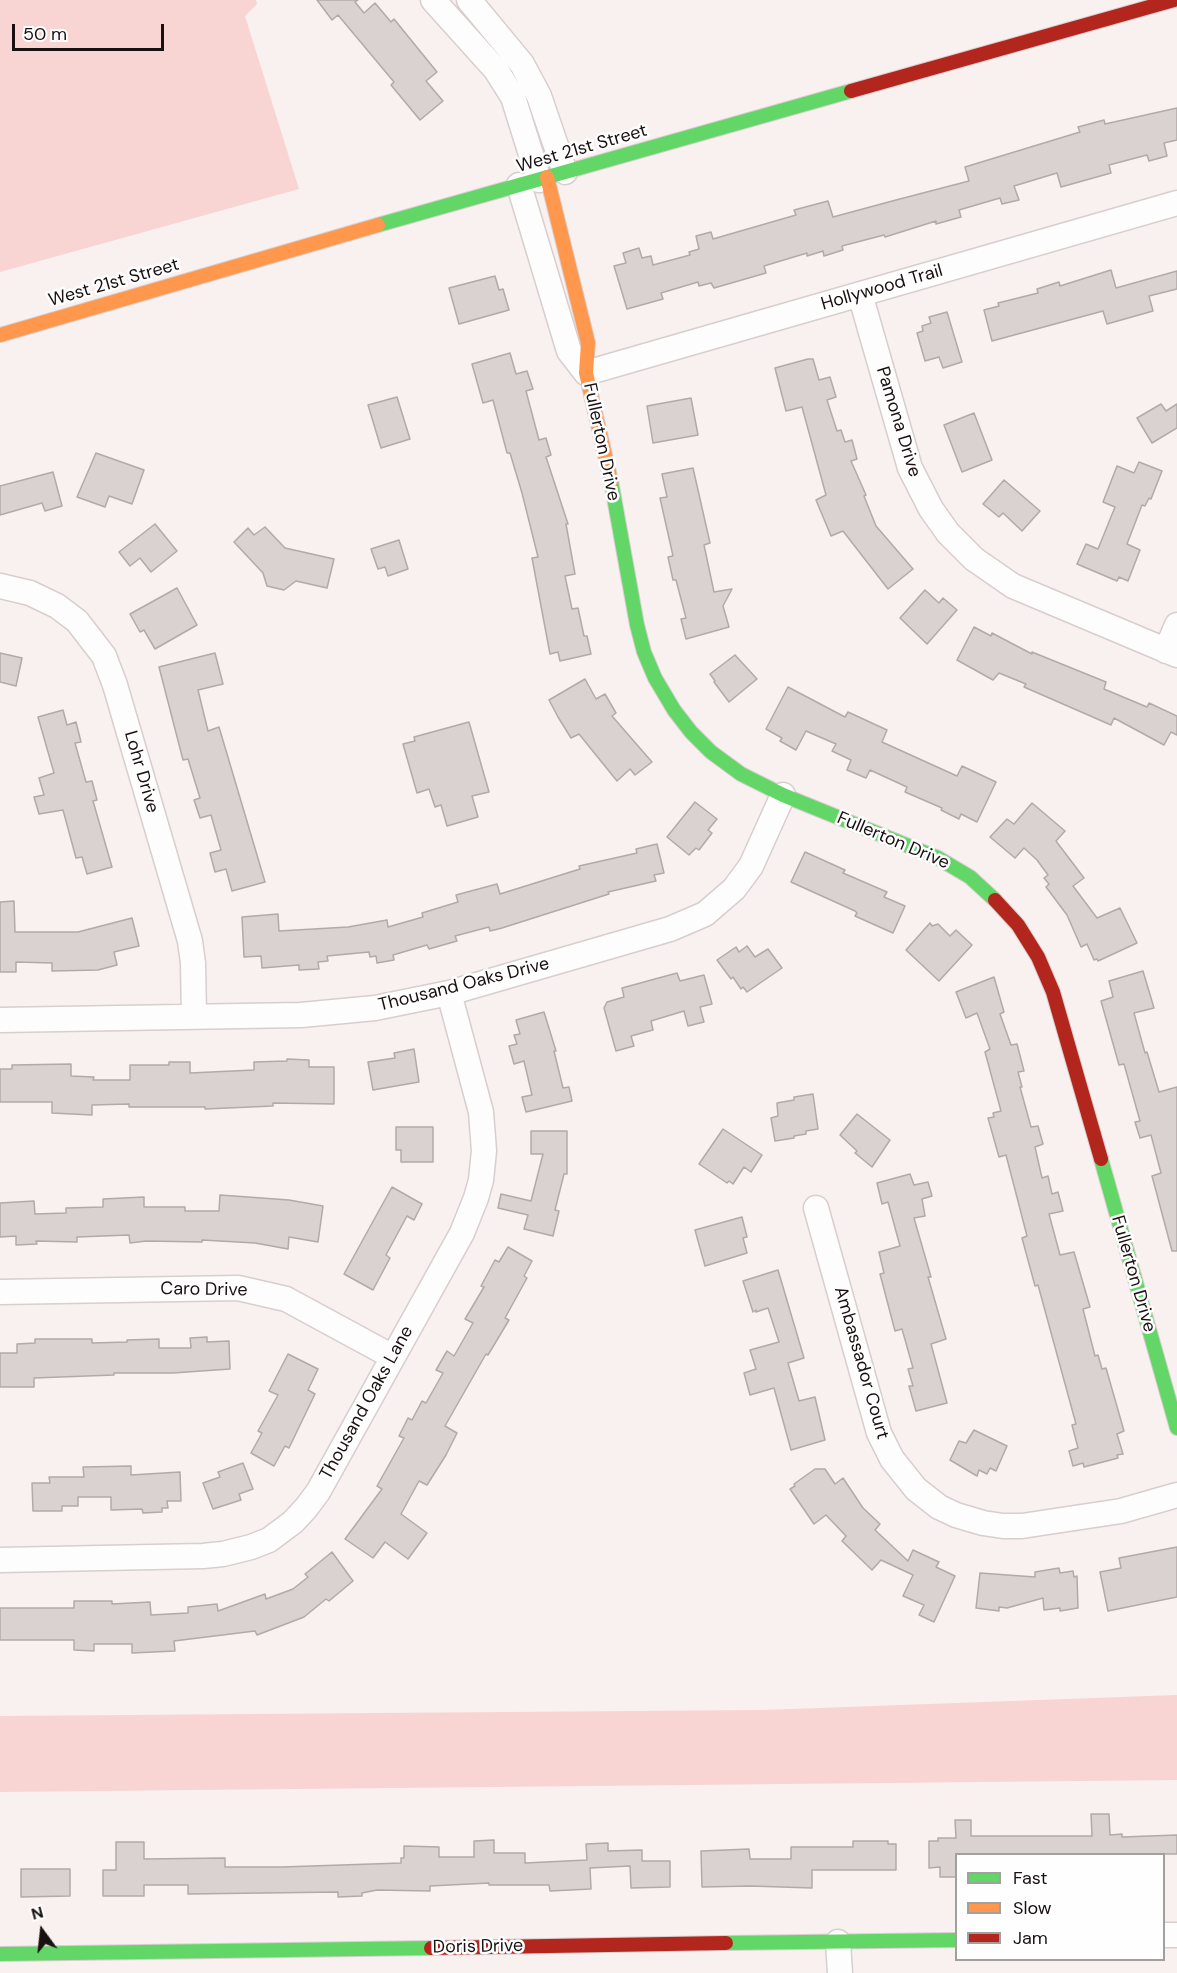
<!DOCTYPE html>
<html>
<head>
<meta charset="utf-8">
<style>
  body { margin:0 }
  #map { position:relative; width:1177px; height:1973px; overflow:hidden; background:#f9f0f0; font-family:"DM Sans",sans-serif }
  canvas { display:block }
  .legend { position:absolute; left:955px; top:1853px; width:210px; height:108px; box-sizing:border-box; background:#fefefe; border:2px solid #a29f9f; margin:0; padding:8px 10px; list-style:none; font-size:18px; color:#191111 }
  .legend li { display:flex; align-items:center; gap:12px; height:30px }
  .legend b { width:30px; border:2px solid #a29f9f }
  .north { position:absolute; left:12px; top:1901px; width:60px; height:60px; -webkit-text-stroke:4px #fefefe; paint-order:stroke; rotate:345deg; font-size:16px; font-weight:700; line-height:24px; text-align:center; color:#191111 }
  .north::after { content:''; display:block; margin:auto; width:21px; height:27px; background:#191111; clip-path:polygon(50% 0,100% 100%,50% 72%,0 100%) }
  .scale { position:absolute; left:12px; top:24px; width:152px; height:27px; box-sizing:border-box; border:3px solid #191111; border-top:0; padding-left:8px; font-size:18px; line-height:21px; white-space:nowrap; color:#191111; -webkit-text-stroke:4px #fefefe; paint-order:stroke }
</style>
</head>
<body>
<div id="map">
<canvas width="1177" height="1973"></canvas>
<ul class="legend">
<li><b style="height:8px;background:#63d668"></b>Fast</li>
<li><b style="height:8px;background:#ff974d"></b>Slow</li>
<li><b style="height:8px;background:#b3261e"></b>Jam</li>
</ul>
<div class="north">N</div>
<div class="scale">50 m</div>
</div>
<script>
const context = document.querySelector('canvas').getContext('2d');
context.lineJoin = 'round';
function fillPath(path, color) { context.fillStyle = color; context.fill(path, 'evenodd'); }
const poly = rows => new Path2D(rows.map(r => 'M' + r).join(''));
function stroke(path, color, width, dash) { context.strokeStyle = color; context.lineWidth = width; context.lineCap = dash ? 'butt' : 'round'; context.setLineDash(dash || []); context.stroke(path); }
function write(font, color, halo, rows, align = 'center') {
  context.font = font + ' "DM Sans",sans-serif'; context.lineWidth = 5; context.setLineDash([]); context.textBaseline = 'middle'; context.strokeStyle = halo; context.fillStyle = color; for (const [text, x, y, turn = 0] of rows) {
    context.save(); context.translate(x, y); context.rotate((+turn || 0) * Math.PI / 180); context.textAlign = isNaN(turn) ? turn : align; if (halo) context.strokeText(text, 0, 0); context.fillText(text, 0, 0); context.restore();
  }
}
const green = poly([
  [0,0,256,0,257,4,245,16,299,189,0,272],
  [1177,1695,1177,1780,0,1792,0,1716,764,1710]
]);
const building = poly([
  [317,0,358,0,355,2,364,13,375,3,391,22,394,19,437,72,426,81,443,101,420,120,391,85,394,82,338,15,332,20,317,0],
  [1177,108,1177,140,1164,143,1167,156,1149,161,1147,155,1109,165,1111,173,1061,187,1057,173,1014,186,1019,200,1002,204,1000,198,959,210,961,217,936,224,936,221,885,237,884,235,842,246,843,250,824,256,823,251,807,256,807,253,764,266,766,273,714,288,711,283,699,286,698,282,661,293,663,299,627,309,614,266,626,263,623,253,639,248,642,258,651,256,653,265,690,255,689,252,699,249,696,236,711,232,713,239,796,215,794,210,828,201,833,217,896,200,969,181,965,167,1080,132,1078,127,1104,120,1105,124,1177,108],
  [1111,270,1116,288,1177,271,1177,289,1149,296,1153,311,1107,324,1103,311,992,341,984,310,999,306,998,303,1038,293,1037,289,1059,282,1060,286,1111,270],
  [495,276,499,290,503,289,509,310,459,324,449,288,495,276],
  [947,312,962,362,943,368,939,357,925,361,917,333,923,331,922,326,931,323,929,317,947,312],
  [510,353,516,374,527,371,533,389,526,391,539,440,546,438,551,455,546,457,568,524,566,524,575,574,565,576,572,609,578,608,584,636,587,636,591,654,560,661,558,652,550,654,532,558,538,557,522,493,510,453,507,453,493,400,483,403,472,364,510,353],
  [808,359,813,359,819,380,830,377,836,397,827,400,837,431,841,430,845,442,852,440,857,459,851,461,866,495,864,496,876,526,913,569,888,589,843,531,831,536,816,500,826,495,802,407,786,411,775,368,808,359],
  [397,397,410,439,381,448,368,405,397,397],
  [691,398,698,435,653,443,647,406,691,398],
  [1161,404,1166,411,1177,404,1177,428,1152,443,1137,418,1161,404],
  [974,413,992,460,962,472,944,425,974,413],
  [96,453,144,470,132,504,109,496,105,507,77,497,96,453],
  [1139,462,1162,471,1151,499,1149,498,1145,506,1142,505,1127,544,1140,550,1128,581,1119,577,1117,581,1077,564,1086,544,1098,549,1115,507,1103,502,1117,466,1134,473,1139,462],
  [693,468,710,543,704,545,714,592,732,589,723,606,729,627,686,639,681,619,686,618,676,580,673,580,668,557,673,556,660,498,667,497,662,474,693,468],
  [53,472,62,506,45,511,42,503,0,515,0,486,53,472],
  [1004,480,1040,511,1022,531,1003,513,999,517,983,504,1004,480],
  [155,524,177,551,151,572,140,558,130,566,119,552,155,524],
  [265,527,285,548,334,559,327,588,296,581,284,590,267,586,263,573,234,542,248,528,254,535,265,527],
  [399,540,408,569,388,576,385,567,378,569,371,549,399,540],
  [177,588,197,625,155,649,144,630,140,632,130,614,177,588],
  [925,590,939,603,943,598,957,610,927,644,900,618,925,590],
  [974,627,991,636,992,633,1032,654,1032,652,1106,682,1104,689,1147,707,1149,703,1177,716,1177,735,1171,732,1164,745,1114,718,1111,725,1024,687,1026,684,999,673,993,680,957,660,974,627],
  [0,653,22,658,16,686,0,682,0,653],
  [215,653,223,684,198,690,208,731,219,727,265,882,232,891,226,869,215,872,210,853,221,850,211,815,200,818,194,800,200,798,188,759,183,760,159,667,215,653],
  [735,655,757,679,729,702,714,682,715,681,710,674,735,655],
  [585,679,596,699,605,694,616,713,612,716,652,762,635,775,630,769,617,781,579,734,571,738,558,717,549,700,585,679],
  [788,687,845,717,848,712,887,730,882,742,957,776,962,766,996,782,977,822,961,814,959,819,941,810,942,808,905,792,907,787,870,770,866,778,847,770,851,760,832,751,836,744,806,731,796,750,780,741,782,738,766,729,788,687],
  [63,710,67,725,76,722,81,742,75,743,86,782,92,781,97,800,93,801,112,867,87,874,82,857,76,858,63,810,39,814,34,797,44,795,39,778,54,773,38,717,63,710],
  [469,722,489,792,472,796,478,817,447,826,441,805,435,807,429,789,417,793,403,744,415,741,414,737,469,722],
  [695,802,717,819,708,830,712,833,699,850,696,848,689,855,667,837,695,802],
  [1032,803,1065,831,1056,841,1084,878,1073,886,1097,918,1120,908,1137,943,1098,961,1097,959,1094,960,1087,944,1081,947,1067,915,1046,887,1049,884,1044,878,1048,875,1037,860,1024,848,1015,858,990,837,1007,819,1014,824,1032,803],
  [657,844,664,873,654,875,656,881,608,892,609,894,502,928,490,931,489,927,455,936,457,941,429,949,427,945,393,955,394,960,377,963,376,956,370,957,369,952,327,956,328,961,318,962,319,969,299,970,299,965,262,968,261,956,244,957,242,917,278,914,279,931,348,927,387,920,388,927,423,917,422,913,458,902,456,895,497,884,500,894,580,869,579,866,637,853,636,849,657,844],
  [805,852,845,870,843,873,887,892,884,897,905,906,893,933,855,916,857,913,855,911,791,882,805,852],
  [14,901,15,932,78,932,132,918,139,946,114,952,117,965,98,970,52,971,52,963,16,962,16,972,0,972,0,902,14,901],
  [930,923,932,926,938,924,950,936,956,930,972,945,939,981,906,950,930,923],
  [747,946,755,957,768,949,782,968,747,992,743,987,741,989,733,977,731,979,717,960,736,947,739,952,747,946],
  [1143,971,1154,1008,1134,1013,1145,1053,1147,1052,1159,1092,1177,1087,1177,1251,1172,1251,1152,1176,1161,1173,1151,1135,1140,1138,1135,1122,1140,1121,1124,1064,1119,1065,1101,1001,1113,997,1109,981,1143,971],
  [677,973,680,981,704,975,712,1004,700,1007,704,1022,688,1026,684,1011,651,1021,653,1030,631,1036,634,1046,616,1051,604,1008,607,1002,624,997,622,988,677,973],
  [994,977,1004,1012,1000,1014,1011,1045,1017,1044,1024,1071,1018,1072,1022,1087,1020,1087,1031,1127,1038,1126,1043,1144,1035,1147,1042,1178,1048,1176,1052,1194,1058,1192,1063,1211,1049,1214,1060,1255,1074,1252,1090,1307,1083,1309,1095,1356,1098,1355,1102,1369,1106,1368,1124,1431,1117,1434,1123,1454,1117,1455,1118,1458,1084,1467,1083,1463,1073,1466,1069,1451,1078,1448,1072,1425,1076,1424,1038,1285,1035,1286,1022,1238,1027,1236,1006,1155,999,1157,988,1118,994,1117,993,1113,1001,1111,985,1052,990,1049,977,1013,966,1018,956,992,994,977],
  [544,1012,556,1051,554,1051,563,1088,569,1087,572,1101,526,1112,522,1097,532,1095,524,1061,514,1064,509,1046,517,1044,514,1035,520,1034,516,1020,544,1012],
  [414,1049,419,1082,373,1090,368,1062,395,1058,394,1053,414,1049],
  [287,1059,309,1060,309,1067,334,1067,334,1104,273,1103,273,1106,205,1109,205,1107,129,1107,129,1104,92,1105,92,1115,52,1113,52,1102,0,1102,0,1069,12,1069,12,1065,71,1064,71,1076,94,1077,93,1080,130,1080,130,1065,169,1065,169,1062,190,1062,190,1073,254,1070,254,1062,287,1061,287,1059],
  [813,1094,818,1129,806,1131,806,1134,794,1136,794,1138,775,1141,771,1118,778,1116,777,1103,794,1100,794,1097,813,1094],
  [857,1114,890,1140,872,1167,855,1153,857,1151,840,1135,857,1114],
  [396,1127,433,1127,433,1162,401,1162,401,1150,396,1150,396,1127],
  [723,1129,762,1155,751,1172,744,1167,733,1184,729,1181,727,1183,699,1164,723,1129],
  [531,1131,567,1131,567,1174,564,1174,555,1210,559,1211,553,1236,524,1229,528,1215,498,1208,501,1194,531,1201,543,1154,531,1154,531,1131],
  [910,1174,914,1185,928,1182,932,1196,922,1199,925,1216,914,1218,931,1277,928,1277,946,1339,931,1344,947,1403,916,1411,909,1386,913,1386,908,1369,913,1368,902,1329,895,1331,880,1274,884,1273,879,1252,900,1246,888,1202,882,1204,877,1183,910,1174],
  [392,1187,422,1204,414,1220,407,1216,386,1255,390,1258,373,1290,344,1274,392,1187],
  [220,1195,289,1200,323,1206,318,1242,289,1237,288,1249,255,1243,202,1240,202,1242,146,1241,130,1243,129,1235,77,1237,77,1242,36,1241,37,1244,16,1245,16,1236,0,1237,0,1203,34,1201,35,1214,66,1213,66,1208,103,1207,103,1199,144,1197,144,1207,185,1207,185,1211,219,1211,220,1195],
  [742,1217,747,1237,743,1238,747,1253,705,1266,695,1230,742,1217],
  [508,1247,532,1261,524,1276,527,1278,505,1318,509,1320,488,1355,486,1354,445,1426,457,1433,446,1455,427,1485,419,1481,401,1514,427,1533,408,1559,385,1542,373,1558,345,1539,382,1489,377,1486,404,1438,399,1436,408,1418,412,1420,422,1401,426,1403,443,1373,436,1370,447,1351,454,1356,473,1323,465,1319,484,1287,481,1286,495,1260,499,1262,508,1247],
  [778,1270,804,1358,788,1363,799,1401,815,1397,825,1440,791,1450,774,1388,750,1395,744,1373,756,1369,750,1350,779,1342,768,1308,756,1312,756,1310,753,1312,743,1281,778,1270],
  [207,1337,207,1342,229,1341,230,1369,173,1373,114,1373,114,1375,34,1378,34,1387,0,1387,0,1353,17,1353,17,1344,35,1343,35,1339,92,1339,92,1343,127,1342,127,1340,159,1339,159,1348,191,1348,190,1338,207,1337],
  [288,1354,318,1369,308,1390,315,1394,289,1448,285,1446,274,1466,251,1453,262,1433,258,1431,278,1395,269,1391,288,1354],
  [974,1430,1007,1446,996,1471,990,1468,987,1474,979,1470,977,1476,950,1460,959,1441,966,1443,974,1430],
  [243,1463,253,1489,239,1494,241,1500,213,1509,203,1483,220,1477,218,1472,243,1463],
  [131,1466,131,1475,180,1472,181,1501,167,1501,168,1508,162,1508,162,1512,143,1513,142,1509,111,1510,111,1497,78,1497,78,1506,62,1506,62,1511,33,1511,32,1483,50,1483,49,1477,84,1477,83,1467,131,1466],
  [815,1469,825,1469,835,1484,843,1478,863,1508,880,1524,875,1530,908,1561,913,1550,939,1562,936,1567,955,1576,934,1622,919,1615,924,1605,903,1596,913,1575,881,1560,872,1570,842,1541,846,1536,826,1515,814,1524,790,1489,795,1486,794,1484,815,1469],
  [1177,1547,1177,1597,1108,1611,1100,1572,1121,1568,1119,1558,1177,1547],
  [332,1552,353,1581,329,1601,326,1599,304,1617,257,1635,255,1631,174,1641,175,1651,132,1653,132,1644,94,1644,94,1651,74,1650,74,1640,0,1640,0,1608,74,1608,74,1601,112,1601,112,1604,150,1602,151,1615,188,1613,188,1607,217,1604,218,1611,265,1594,266,1599,293,1589,308,1577,305,1574,332,1552],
  [1059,1568,1060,1573,1073,1571,1074,1577,1077,1576,1078,1608,1060,1611,1060,1608,1044,1610,1043,1598,1007,1608,999,1607,999,1611,976,1608,980,1573,1035,1577,1035,1572,1059,1568],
  [1091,1814,1109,1814,1110,1835,1122,1834,1122,1837,1177,1835,1177,1854,957,1854,957,1877,940,1877,940,1867,929,1868,929,1841,938,1841,938,1838,956,1838,955,1820,971,1820,971,1836,1092,1836,1091,1814],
  [494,1840,494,1853,525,1853,525,1863,587,1860,586,1844,608,1843,608,1851,642,1850,642,1861,670,1861,670,1887,631,1888,630,1866,590,1868,591,1889,550,1891,549,1885,489,1885,489,1883,430,1886,430,1891,377,1890,362,1893,362,1896,338,1897,338,1892,188,1894,188,1885,144,1885,144,1896,103,1896,103,1870,116,1870,116,1842,144,1842,144,1859,225,1858,225,1867,282,1867,401,1863,401,1858,404,1858,404,1846,439,1847,439,1857,474,1857,474,1841,494,1840],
  [853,1841,888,1841,888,1844,896,1844,896,1870,812,1870,812,1888,750,1886,702,1887,701,1851,749,1849,750,1859,791,1859,791,1847,853,1847,853,1841],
  [21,1869,70,1869,70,1896,21,1897,21,1869]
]);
const street = poly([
  [433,0,496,70,513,97,539,180],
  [469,0,522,64,539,96,565,172],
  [519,185,569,351,586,373,1177,203],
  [860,294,910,468,931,509,948,533,974,559,1013,586,1177,655],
  [0,586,30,593,57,606,77,621,104,656,115,685,190,941,193,963,194,1016],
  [1166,651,1177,625],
  [0,1020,301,1015,375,1008,449,993,670,929,705,914,734,889,751,866,783,795],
  [816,1208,879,1433,892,1459,916,1489,939,1507,956,1515,983,1523,1003,1526,1022,1526,1121,1511,1177,1495],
  [0,1292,238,1288,286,1299,393,1357],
  [0,1560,203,1556,223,1554,251,1547,269,1540,293,1522,306,1508,318,1492,462,1233,476,1198,481,1180,484,1151,481,1112,449,993],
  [1164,1935,1177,1935],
  [838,1942,840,1973]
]);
const fast = poly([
  [378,225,851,91],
  [611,481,637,625,644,652,655,678,674,710,691,732,711,752,741,774,783,795,938,858,970,877,995,900],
  [1101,1159,1177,1428],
  [726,1943,956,1940],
  [0,1954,431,1948]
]);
const slow = poly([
  [547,177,588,343,586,373,611,481],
  [0,335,378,225]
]);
const jam = poly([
  [851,91,1174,0],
  [995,900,1018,925,1038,957,1053,992,1101,1159],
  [431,1948,726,1943]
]);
const streetNames = [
  ["West 21st Street",582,149,-16],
  ["West 21st Street",114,283,-16],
  ["Hollywood Trail",882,288,-16],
  ["Pamona Drive",898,422,73],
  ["Fullerton Drive",601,442,78],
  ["Lohr Drive",141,772,74],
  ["Fullerton Drive",893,841,23],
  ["Thousand Oaks Drive",464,985,-14],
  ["Fullerton Drive",1133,1274,74],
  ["Caro Drive",204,1290,1],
  ["Ambassador Court",861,1363,74],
  ["Thousand Oaks Lane",367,1403,-61],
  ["Doris Drive",478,1947,-1]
];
fillPath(green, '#f8d4d2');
fillPath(building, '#dad1d1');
stroke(building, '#b2a9a8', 1.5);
stroke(street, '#d7cecd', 27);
stroke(fast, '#d7cecd', 16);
stroke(slow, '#d7cecd', 16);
stroke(jam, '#d7cecd', 16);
stroke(street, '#fefdfd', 24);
stroke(fast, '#63d668', 14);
stroke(slow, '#ff974d', 14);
stroke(jam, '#b3261e', 14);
write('18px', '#191111', '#fefefe', streetNames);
</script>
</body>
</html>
